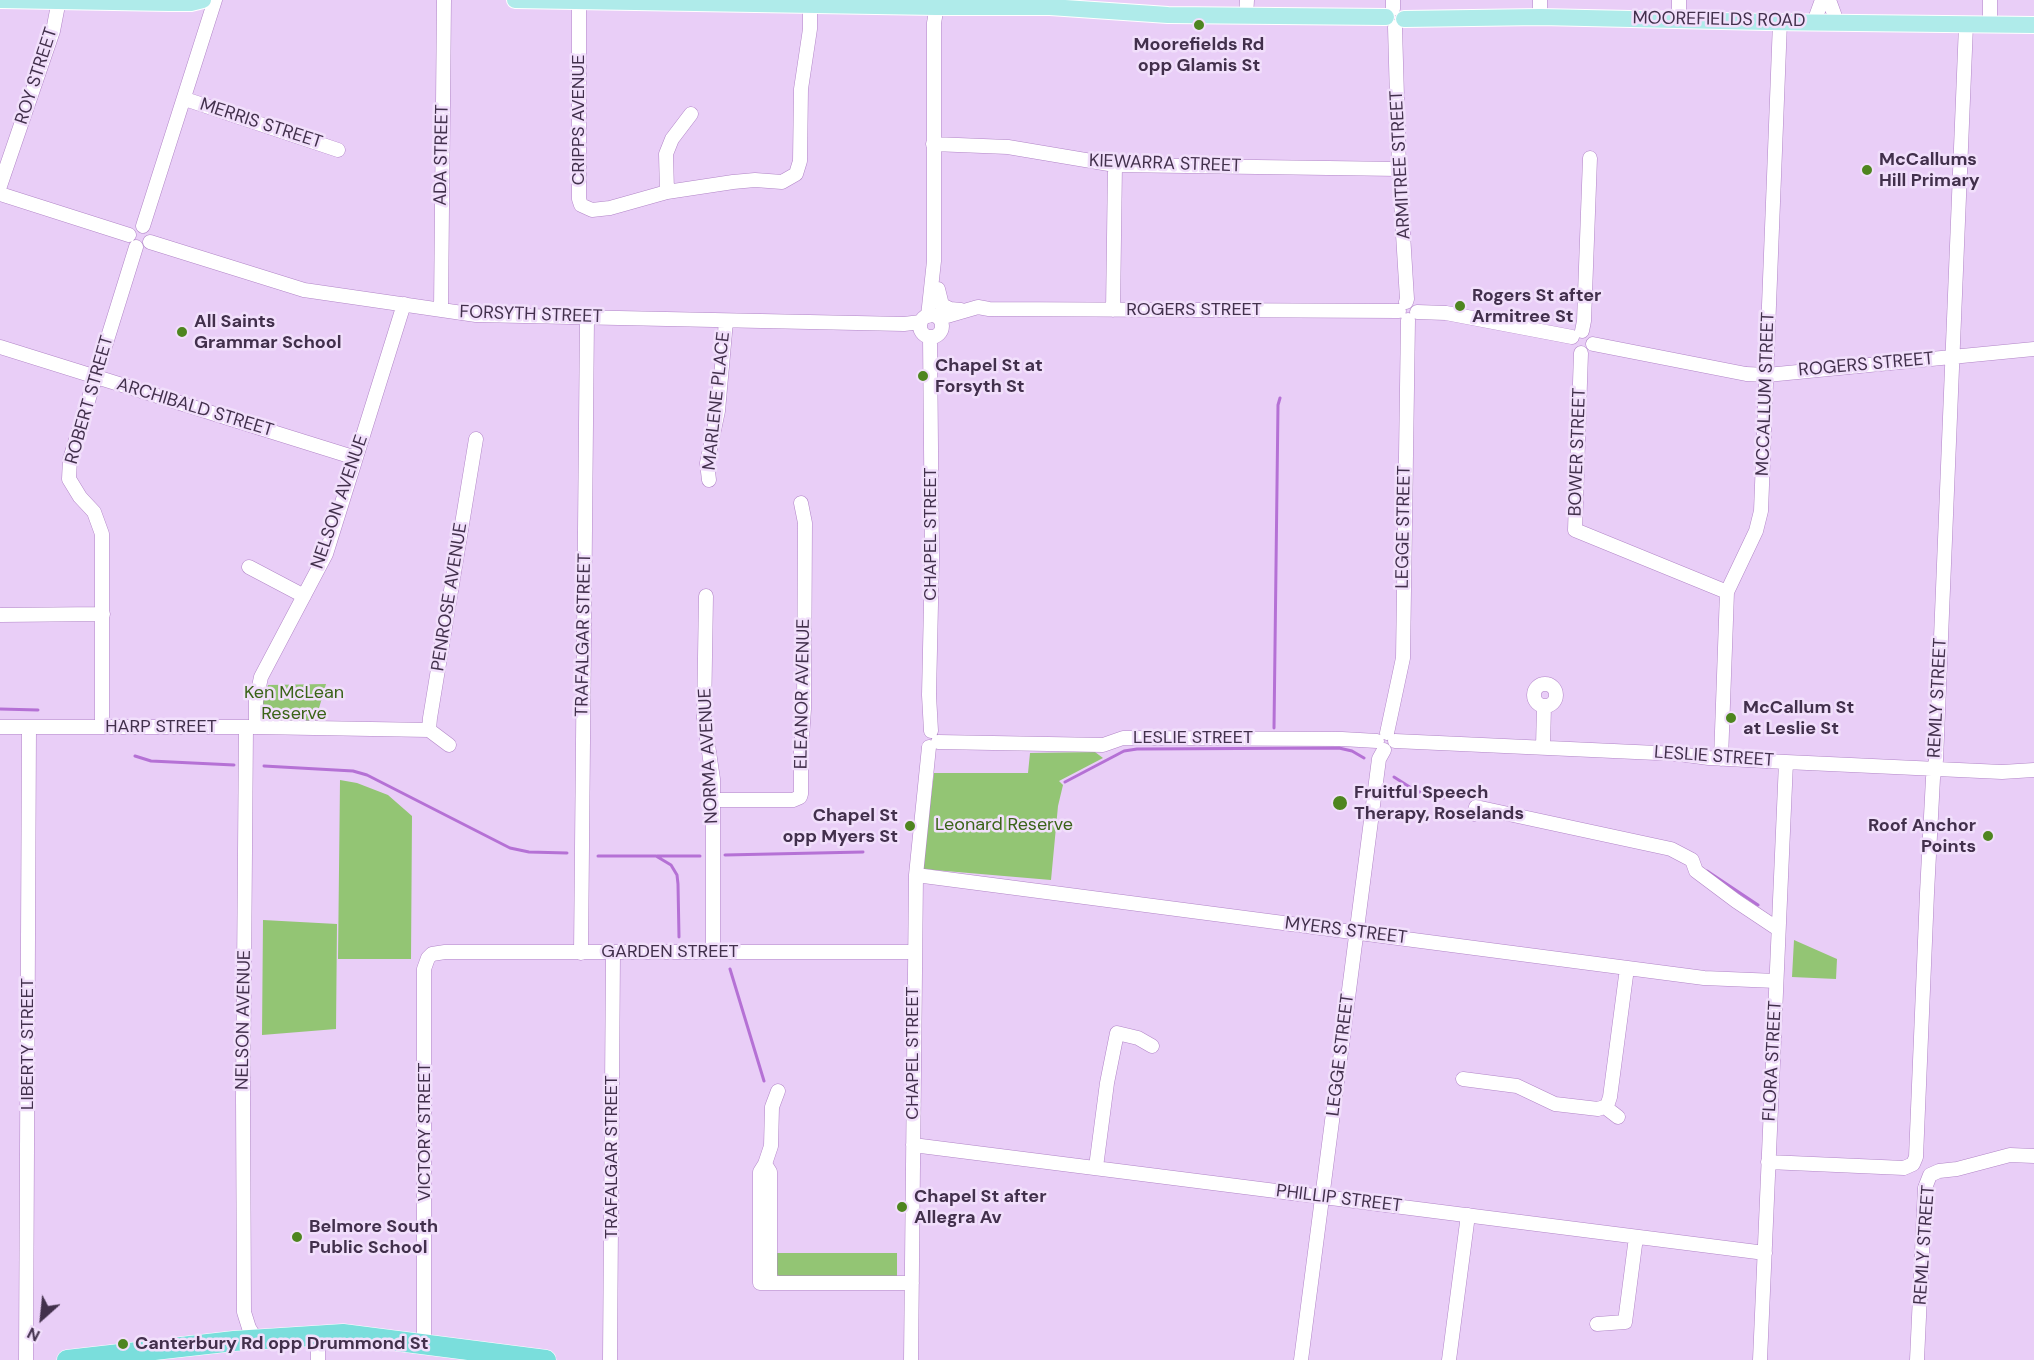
<!DOCTYPE html>
<html>
<head>
<meta charset="utf-8">
<style>
  body { margin:0 }
  #map { position:relative; width:2034px; height:1360px; overflow:hidden; background:#e9cef7; font-family:"DM Sans",sans-serif }
  canvas { display:block }
  .north { position:absolute; left:12px; top:1288px; width:60px; height:60px; -webkit-text-stroke:4px #f1dffb; paint-order:stroke; rotate:207deg; font-size:16px; font-weight:700; line-height:24px; text-align:center; color:#42304c }
  .north::after { content:''; display:block; margin:auto; width:21px; height:27px; background:#42304c; clip-path:polygon(50% 0,100% 100%,50% 72%,0 100%) }
</style>
</head>
<body>
<div id="map">
<canvas width="2034" height="1360"></canvas>
<div class="north">N</div>
</div>
<script>
const context = document.querySelector('canvas').getContext('2d');
context.lineJoin = 'round';
function fillPath(path, color) { context.fillStyle = color; context.fill(path, 'evenodd'); }
const poly = rows => new Path2D(rows.map(r => 'M' + r).join(''));
function stroke(path, color, width, dash) { context.strokeStyle = color; context.lineWidth = width; context.lineCap = dash ? 'butt' : 'round'; context.setLineDash(dash || []); context.stroke(path); }
function write(font, color, halo, rows, align = 'center') {
  context.font = font + ' "DM Sans",sans-serif'; context.lineWidth = 5; context.setLineDash([]); context.textBaseline = 'middle'; context.strokeStyle = halo; context.fillStyle = color; for (const [text, x, y, turn = 0] of rows) {
    context.save(); context.translate(x, y); context.rotate((+turn || 0) * Math.PI / 180); context.textAlign = isNaN(turn) ? turn : align; if (halo) context.strokeText(text, 0, 0); context.fillText(text, 0, 0); context.restore();
  }
}
const green = poly([
  [326,684,315,722,276,721,265,716,261,708,268,685],
  [1095,752,1103,758,1059,781,1063,785,1058,806,1051,880,922,869,934,773,1028,773,1030,753],
  [340,780,357,783,388,795,412,816,411,959,338,959],
  [263,920,337,924,336,1029,262,1035],
  [1794,940,1837,959,1836,979,1792,977],
  [774,1253,897,1253,897,1277,780,1277,774,1272]
]);
const stream = poly([
  [0,709,38,710],
  [1274,728,1278,405,1280,398],
  [135,756,151,761,234,765],
  [264,766,353,771,367,775,510,848,529,852,567,853],
  [1394,777,1416,791,1444,798],
  [1065,782,1124,751,1137,749,1339,748,1352,751,1364,758],
  [725,855,863,852],
  [598,856,656,856,671,865,677,875,678,884,679,937],
  [657,856,700,856],
  [1707,871,1758,905],
  [730,969,764,1081]
]);
const minor = poly([
  [1829,0,1837,22],
  [579,1,579,199,581,205,592,210,610,208,667,192,733,182,755,180,782,182,796,174,800,161,801,89,810,29,810,5],
  [1393,9,1393,0],
  [1246,16,1247,0],
  [1540,17,1540,0],
  [1679,20,1679,0],
  [1814,22,1822,0],
  [1990,25,1990,0],
  [1395,27,1399,169,1407,299,1406,302],
  [185,99,338,150],
  [933,144,1008,147,1115,165,1399,169],
  [0,186,53,31,59,0],
  [667,192,666,154,672,139,691,114],
  [0,194,129,235],
  [143,226,215,0],
  [150,242,304,290,476,315,904,324,921,322],
  [938,289,942,305,950,309,961,310],
  [441,310,444,0],
  [1113,310,1115,165],
  [1417,312,1446,313,1572,337],
  '920 326a11 11 0 1 1 22 0a11 11 0 1 1-22 0Z',
  [928,316,934,261,934,23,938,0],
  [940,318,978,307,989,309,1399,311],
  [1582,331,1584,321,1590,158],
  [930,337,932,558,929,695,931,731],
  [1593,344,1746,374,1767,375,2034,349],
  [0,347,356,458],
  [1581,353,1575,530,1727,592],
  [709,480,707,463,718,411,726,321],
  [249,567,304,596],
  [706,596,704,718,713,779,713,952],
  [0,615,103,614],
  '1534 695a11 11 0 1 1 22 0a11 11 0 1 1-22 0Z',
  [0,727,256,727,429,730],
  [102,727,102,534,94,512,80,497,69,479,70,459,136,247],
  [256,727,256,701,261,677,326,554,404,304],
  [246,728,243,1098,244,1312,249,1328,256,1339],
  [429,730,430,718,476,439],
  [429,730,449,745],
  [1387,733,1403,658,1408,320],
  [1395,741,1679,754,1709,758,1786,762,2002,772,2034,770],
  [938,742,1103,745,1123,738,1342,739,1377,741],
  [1543,747,1544,706],
  [1721,759,1727,592,1756,531,1761,511,1780,22],
  [713,800,793,800,800,797,801,794,801,751,804,709,805,523,801,503],
  [1474,814,1476,807,1671,849,1692,860,1696,871,1736,901,1778,929],
  [916,875,1704,978,1776,981],
  [581,953,587,318],
  [1463,1079,1517,1086,1555,1104,1598,1109,1607,1106,1610,1097,1627,968],
  [1605,1107,1618,1117],
  [913,1145,1765,1253],
  [1768,1162,1904,1168,1913,1164],
  [765,1164,771,1146,772,1107,778,1091],
  [1913,1164,1916,1157,1927,893,1933,778,1936,760,1966,25],
  [1096,1167,1107,1083,1117,1033,1138,1038,1152,1046],
  [1930,1175,1939,1171,1957,1169,2010,1155,2034,1156],
  [770,1283,770,1172,765,1164,760,1172,760,1283,912,1283],
  [1597,1324,1625,1322,1636,1237],
  [424,1343,424,969,428,958,432,954,445,952,914,952],
  [26,1360,29,728],
  [318,1360,318,1334],
  [610,1360,613,953],
  [911,1360,916,875,929,747],
  [1301,1360,1379,759,1384,750],
  [1449,1360,1468,1215],
  [1760,1360,1786,762],
  [1917,1360,1925,1188,1930,1175]
]);
const major = poly([
  [1,0,170,3,191,3,203,0],
  [515,0,936,7,1050,7,1168,15,1386,17],
  [1404,19,1540,17,1767,22,2034,25]
]);
const highway = poly([
  [67,1360,234,1341,343,1334,546,1360]
]);
const markers = [
  [1199,25,6,"#4e851f"],
  [1867,170,6,"#4e851f"],
  [1460,306,6,"#4e851f"],
  [182,332,6,"#4e851f"],
  [923,376,6,"#4e851f"],
  [1731,718,6,"#4e851f"],
  [1340,803,8,"#4e851f"],
  [910,826,6,"#4e851f"],
  [1988,836,6,"#4e851f"],
  [902,1207,6,"#4e851f"],
  [297,1237,6,"#4e851f"],
  [123,1344,6,"#4e851f"]
];
const streetNames = [
  ["MOOREFIELDS ROAD",1719,20,1],
  ["ROY STREET",37,76,-72],
  ["CRIPPS AVENUE",579,120,-90],
  ["MERRIS STREET",261,124,18],
  ["ADA STREET",442,155,-89],
  ["KIEWARRA STREET",1165,164,2],
  ["ARMITREE STREET",1401,165,-93],
  ["ROGERS STREET",1194,310],
  ["FORSYTH STREET",531,315,2],
  ["ROGERS STREET",1866,365,-5],
  ["MCCALLUM STREET",1766,394,-88],
  ["ROBERT STREET",90,400,-74],
  ["MARLENE PLACE",717,401,-84],
  ["ARCHIBALD STREET",195,408,17],
  ["BOWER STREET",1578,452,-88],
  ["NELSON AVENUE",340,502,-71],
  ["LEGGE STREET",1404,527,-89],
  ["CHAPEL STREET",931,534,-90],
  ["PENROSE AVENUE",450,597,-81],
  ["TRAFALGAR STREET",584,635,-89],
  ["ELEANOR AVENUE",803,694,-89],
  ["REMLY STREET",1938,698,-87],
  ["HARP STREET",161,727],
  ["LESLIE STREET",1193,738],
  ["NORMA AVENUE",709,756,-93],
  ["LESLIE STREET",1714,757,4],
  ["MYERS STREET",1346,931,7],
  ["GARDEN STREET",670,952],
  ["NELSON AVENUE",244,1020,-89],
  ["LIBERTY STREET",28,1044,-90],
  ["CHAPEL STREET",913,1053,-90],
  ["LEGGE STREET",1341,1055,-83],
  ["FLORA STREET",1773,1061,-87],
  ["VICTORY STREET",425,1132,-90],
  ["TRAFALGAR STREET",612,1157,-90],
  ["PHILLIP STREET",1339,1199,7],
  ["REMLY STREET",1925,1245,-86]
];
const poiNames = [
  ["Moorefields Rd",1199,45,"center"],
  ["opp Glamis St",1199,66,"center"],
  ["McCallums",1879,160],
  ["Hill Primary",1879,181],
  ["Rogers St after",1472,296],
  ["Armitree St",1472,317],
  ["All Saints",194,322],
  ["Grammar School",194,343],
  ["Chapel St at",935,366],
  ["Forsyth St",935,387],
  ["McCallum St",1743,708],
  ["at Leslie St",1743,729],
  ["Fruitful Speech",1354,793],
  ["Therapy, Roselands",1354,814],
  ["Chapel St",898,816,"right"],
  ["opp Myers St",898,837,"right"],
  ["Roof Anchor",1976,826,"right"],
  ["Points",1976,847,"right"],
  ["Chapel St after",914,1197],
  ["Allegra Av",914,1218],
  ["Belmore South",309,1227],
  ["Public School",309,1248],
  ["Canterbury Rd opp Drummond St",135,1344]
];
const parkNames = [
  ["Ken McLean",294,693],
  ["Reserve",294,714],
  ["Leonard Reserve",1004,825]
];
fillPath(green, '#93c574');
stroke(stream, '#b571d5', 3);
stroke(minor, '#b185c7', 15);
stroke(major, '#fff', 18);
stroke(highway, '#fff', 21);
stroke(minor, '#fff', 14);
stroke(major, '#afebea', 16);
stroke(highway, '#7adedc', 20);
for (const [x, y, r, color] of markers) { const dot = new Path2D(); dot.arc(x, y, r, 0, 2 * Math.PI); context.fillStyle = color; context.fill(dot); stroke(dot, '#f1dffb', 2); }
write('18px', '#42304c', '#f1dffb', streetNames);
write('bold 18px', '#42304c', '#f1dffb', poiNames, 'left');
write('18px', '#3a6318', '#f1dffb', parkNames);
</script>
</body>
</html>
